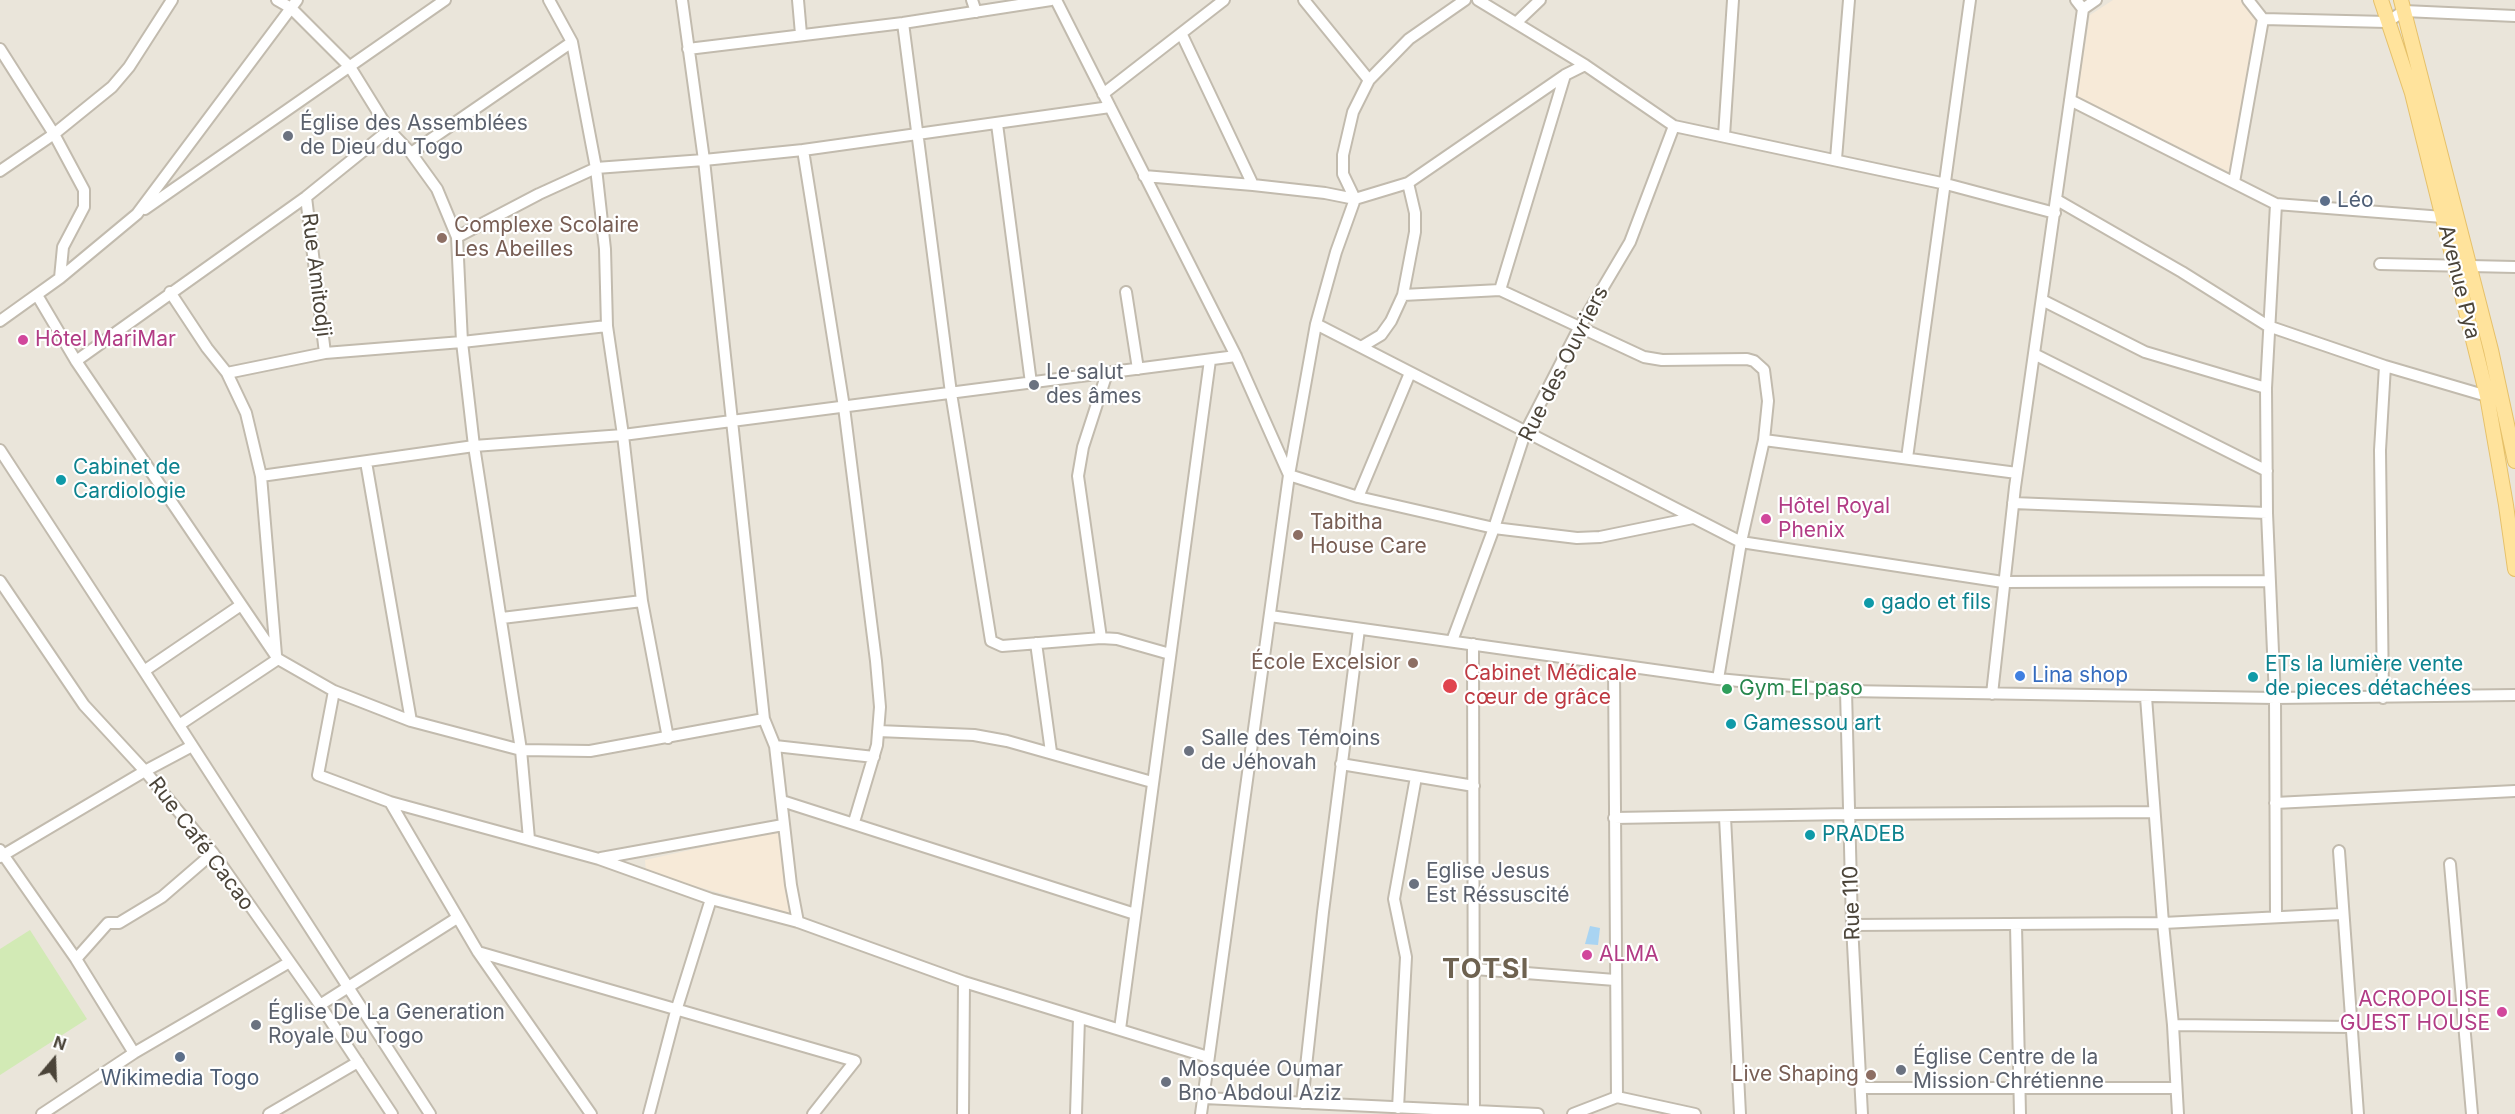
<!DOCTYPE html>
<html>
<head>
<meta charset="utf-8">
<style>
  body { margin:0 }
  #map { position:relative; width:2515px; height:1114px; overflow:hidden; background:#f6f3ec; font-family:Inter,sans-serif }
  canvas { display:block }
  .north { position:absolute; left:24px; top:1030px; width:60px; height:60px; -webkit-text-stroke:4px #fff; paint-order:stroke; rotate:19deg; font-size:16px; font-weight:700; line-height:24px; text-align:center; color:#4b4439 }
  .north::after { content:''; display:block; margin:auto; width:21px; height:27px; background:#4b4439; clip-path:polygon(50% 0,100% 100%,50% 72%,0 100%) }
</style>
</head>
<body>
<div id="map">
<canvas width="2515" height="1114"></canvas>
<div class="north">N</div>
</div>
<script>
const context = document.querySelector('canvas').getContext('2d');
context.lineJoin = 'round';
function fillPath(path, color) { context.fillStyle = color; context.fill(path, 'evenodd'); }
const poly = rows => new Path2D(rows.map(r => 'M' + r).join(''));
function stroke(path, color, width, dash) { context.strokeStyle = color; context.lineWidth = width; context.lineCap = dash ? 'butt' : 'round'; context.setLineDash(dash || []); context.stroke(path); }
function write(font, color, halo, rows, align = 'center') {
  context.font = font + ' Inter,sans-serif'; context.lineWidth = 4.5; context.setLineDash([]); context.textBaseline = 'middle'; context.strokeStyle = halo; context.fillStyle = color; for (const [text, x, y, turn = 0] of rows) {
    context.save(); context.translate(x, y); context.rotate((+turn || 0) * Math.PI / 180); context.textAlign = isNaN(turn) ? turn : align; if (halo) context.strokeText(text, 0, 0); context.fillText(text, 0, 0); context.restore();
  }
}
const residential = poly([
  [0,0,2515,0,2515,1114,0,1114]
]);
const commercial = poly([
  [2113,0,2248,0,2261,15,2231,173,2077,96,2090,15],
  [780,830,790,913,646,872,645,860]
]);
const green = poly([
  [30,930,87,1019,0,1075,0,949]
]);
const water = poly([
  [1590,926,1600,928,1598,945,1585,944]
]);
const minor = poly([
  [277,0,291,8,350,67,389,130,411,153,437,189,457,237,462,342,474,446,521,750,529,839],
  [549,0,572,42,596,168,605,249,607,326,623,435,642,601,668,738],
  [682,0,704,160,764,719,775,746,791,885,798,922],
  [798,0,801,34],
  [972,0,976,12],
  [1056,0,1236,356,1289,475,1358,497,1494,528,1577,538,1600,537,1693,518],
  [1304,0,1369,80],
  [1465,0,1409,39,1369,80,1353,112,1343,155,1343,174,1355,199,1408,183,1565,75,1585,65],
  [1478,0,1585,65,1674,126,1946,184,2055,213],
  [2248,0,2263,19,2387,22,2404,11,2515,16],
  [2083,9,2096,0],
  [1517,22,1540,0],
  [903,23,951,393,991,641,1002,646,1101,638,1117,639,1170,654],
  [1182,35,1253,185],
  [0,49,54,134,84,190,84,207,63,247,60,278],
  [688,49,903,23,1051,0],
  [1103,94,1224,0],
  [2070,100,2276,204,2443,217],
  [997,124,1031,383],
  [1724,136,1733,0],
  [803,150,844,407,876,661,880,707,877,745,854,822],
  [411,153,572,42],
  [1836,159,1849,0],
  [0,171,54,134,112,87,129,67,172,0],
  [1144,176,1253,185,1325,193,1355,199,1336,252,1316,324,1289,475,1201,1114],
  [2234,182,2263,19],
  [306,197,325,353],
  [2057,200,2182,272,2268,326,2385,366,2487,396],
  [2276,204,2266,388,2267,513,2275,698,2276,917],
  [145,209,445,0],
  [457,237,539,194,596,168,704,160,803,150,1110,107],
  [2380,264,2515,267],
  [1500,290,1644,357,1662,360,1747,359,1754,361,1764,370,1768,401,1764,440,1741,542,1718,679],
  [170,292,207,348,227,373,246,413,261,476,276,655],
  [1126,292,1138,369],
  [37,295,76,361,278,659,334,691,411,721,521,750,590,751,764,719],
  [1403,295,1500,290,1565,75],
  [2042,300,2145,352,2266,388],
  [0,321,60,278,137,214,297,0],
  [1316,324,1741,542,2003,582,2270,581],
  [1361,347,1381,335,1391,321,1403,295,1415,232,1415,213,1408,183],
  [2034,354,2267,471],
  [76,361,306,197,389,130],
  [227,373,325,353,462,342,607,326],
  [1764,440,2017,473],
  [0,450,144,671,241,605],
  [1907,458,1970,0],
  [366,462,411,721],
  [261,476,474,446,623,435,1236,356],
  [1358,497,1410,373],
  [2013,503,2267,513],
  [0,581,84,705,145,771,213,853,320,1005,392,1114],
  [1270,616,1718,679,1846,691,2275,698,2515,695],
  [502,618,642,601],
  [1101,638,1078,476,1083,447,1107,373],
  [1452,641,1494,528,1525,433,1579,328,1630,242,1674,126],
  [1036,643,1051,752],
  [1473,644,1474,1114],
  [1614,665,1617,1097],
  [144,671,430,1114],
  [334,691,318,775,390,802,599,859,711,899,798,922,964,982,1208,1057],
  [1846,691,1852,925,1862,1114],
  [1992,694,2015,487,2083,9,2076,0],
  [2146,697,2163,923,2173,1025,2178,1114],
  [2383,698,2380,450,2385,366],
  [179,725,278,659],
  [878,731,974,735,1007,741,1152,782],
  [775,746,874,757],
  [1341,764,1474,786],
  [782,801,1135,914],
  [390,802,478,952,591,1114],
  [2275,803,2515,791],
  [1725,817,1740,1114],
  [1614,818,1849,814,2154,812],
  [0,850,76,959,134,1053],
  [2339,851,2358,1114],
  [0,857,145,771,192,746],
  [601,858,783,825],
  [2450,864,2472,1114],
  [1852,925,2163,923,2342,914],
  [2016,925,2020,1114],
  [478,952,855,1061,813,1114],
  [76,959,108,923,119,923,162,897,213,853],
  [1475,969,1615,980],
  [320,1005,457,918],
  [2173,1025,2351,1027],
  [1120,1029,1210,360],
  [1861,1088,2176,1088],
  [1204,1098,1538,1114],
  [1302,1103,1323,912,1359,629],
  [1398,1108,1406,957,1394,899,1416,777],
  [42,1114,134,1053,288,963],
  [269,1114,358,1062],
  [649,1114,676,1011,711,899],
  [963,1114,964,982],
  [1076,1114,1079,1018],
  [1573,1114,1617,1097,1695,1114]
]);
const major = poly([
  [2381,0,2412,93,2487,396,2506,505,2515,569],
  [2401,0,2491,350,2515,461]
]);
const markers = [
  [288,136,6,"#6b7280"],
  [2325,201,6,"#5c6f8a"],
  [442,238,6,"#8d6e63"],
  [23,340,6,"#d1479c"],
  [1034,385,6,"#6b7280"],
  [61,480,6,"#0f9aa8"],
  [1766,519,6,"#d1479c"],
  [1298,535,6,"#8d6e63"],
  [1869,603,6,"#0f9aa8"],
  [1413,663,6,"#8d6e63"],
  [2020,676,6,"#3f7fe0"],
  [2253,677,6,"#0f9aa8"],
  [1450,686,8,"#e0444e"],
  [1727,689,6,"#2e9e5b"],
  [1731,724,6,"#0f9aa8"],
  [1189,751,6,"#6b7280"],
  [1810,835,6,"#0f9aa8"],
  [1414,884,6,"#6b7280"],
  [1587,955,6,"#d1479c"],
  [2502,1012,6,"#d1479c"],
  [256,1025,6,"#6b7280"],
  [180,1057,6,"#5c6f8a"],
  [1901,1070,6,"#6b7280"],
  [1871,1075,6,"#8d6e63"],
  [1166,1082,6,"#6b7280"]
];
const worshipNames = [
  ["Église des Assemblées",300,124],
  ["de Dieu du Togo",300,148],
  ["Le salut",1046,373],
  ["des âmes",1046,397],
  ["Salle des Témoins",1201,739],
  ["de Jéhovah",1201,763],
  ["Eglise Jesus",1426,872],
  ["Est Réssuscité",1426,896],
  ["Église De La Generation",268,1013],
  ["Royale Du Togo",268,1037],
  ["Église Centre de la",1913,1058],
  ["Mission Chrétienne",1913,1082],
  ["Mosquée Oumar",1178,1070],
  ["Bno Abdoul Aziz",1178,1094]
];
const serviceNames = [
  ["Léo",2337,201],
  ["Wikimedia Togo",180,1079,"center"]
];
const educationNames = [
  ["Complexe Scolaire",454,226],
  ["Les Abeilles",454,250],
  ["Tabitha",1310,523],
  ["House Care",1310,547],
  ["École Excelsior",1401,663,"right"],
  ["Live Shaping",1859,1075,"right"]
];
const streetNames = [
  ["Rue Amitodji",316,275,83],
  ["Avenue Pya",2459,282,76],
  ["Rue des Ouvriers",1564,364,-63],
  ["Rue Café Cacao",201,844,53],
  ["Rue 110",1852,903,-92]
];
const hotelNames = [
  ["Hôtel MariMar",35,340],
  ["Hôtel Royal",1778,507],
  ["Phenix",1778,531],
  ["ALMA",1599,955],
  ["ACROPOLISE",2490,1000,"right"],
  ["GUEST HOUSE",2490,1024,"right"]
];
const cultureNames = [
  ["Cabinet de",73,468],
  ["Cardiologie",73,492],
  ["gado et fils",1881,603],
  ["ETs la lumière vente",2265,665],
  ["de pieces détachées",2265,689],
  ["Gamessou art",1743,724],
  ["PRADEB",1822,835]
];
const healthNames = [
  ["Cabinet Médicale",1464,674],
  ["cœur de grâce",1464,698]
];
const shopNames = [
  ["Lina shop",2032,676]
];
const leisureNames = [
  ["Gym El paso",1739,689]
];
const districtNames = [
  ["TOTSI",1486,970]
];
fillPath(residential, '#eae5da');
fillPath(commercial, '#f7ead8');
fillPath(green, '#d2eab5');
fillPath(water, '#a9d4f2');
stroke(minor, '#c2bbae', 14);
stroke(major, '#e6c16a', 16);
stroke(minor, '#fff', 10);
stroke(major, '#ffe39c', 14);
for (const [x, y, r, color] of markers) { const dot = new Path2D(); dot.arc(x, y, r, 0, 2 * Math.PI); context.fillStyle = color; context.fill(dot); stroke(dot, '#fff', 2); }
write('21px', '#5b616d', '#fff', worshipNames, 'left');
write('21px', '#4e5e75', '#fff', serviceNames, 'left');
write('21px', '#785e54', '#fff', educationNames, 'left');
write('21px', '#4b4439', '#fff', streetNames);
write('21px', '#b23c85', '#fff', hotelNames, 'left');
write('21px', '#0d838f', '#fff', cultureNames, 'left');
write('21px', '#be3a42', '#fff', healthNames, 'left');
write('21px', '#366cbe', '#fff', shopNames, 'left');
write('21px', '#27864d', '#fff', leisureNames, 'left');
context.letterSpacing = '1.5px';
write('bold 27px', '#6e6250', '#fff', districtNames);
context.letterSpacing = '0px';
</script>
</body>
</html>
